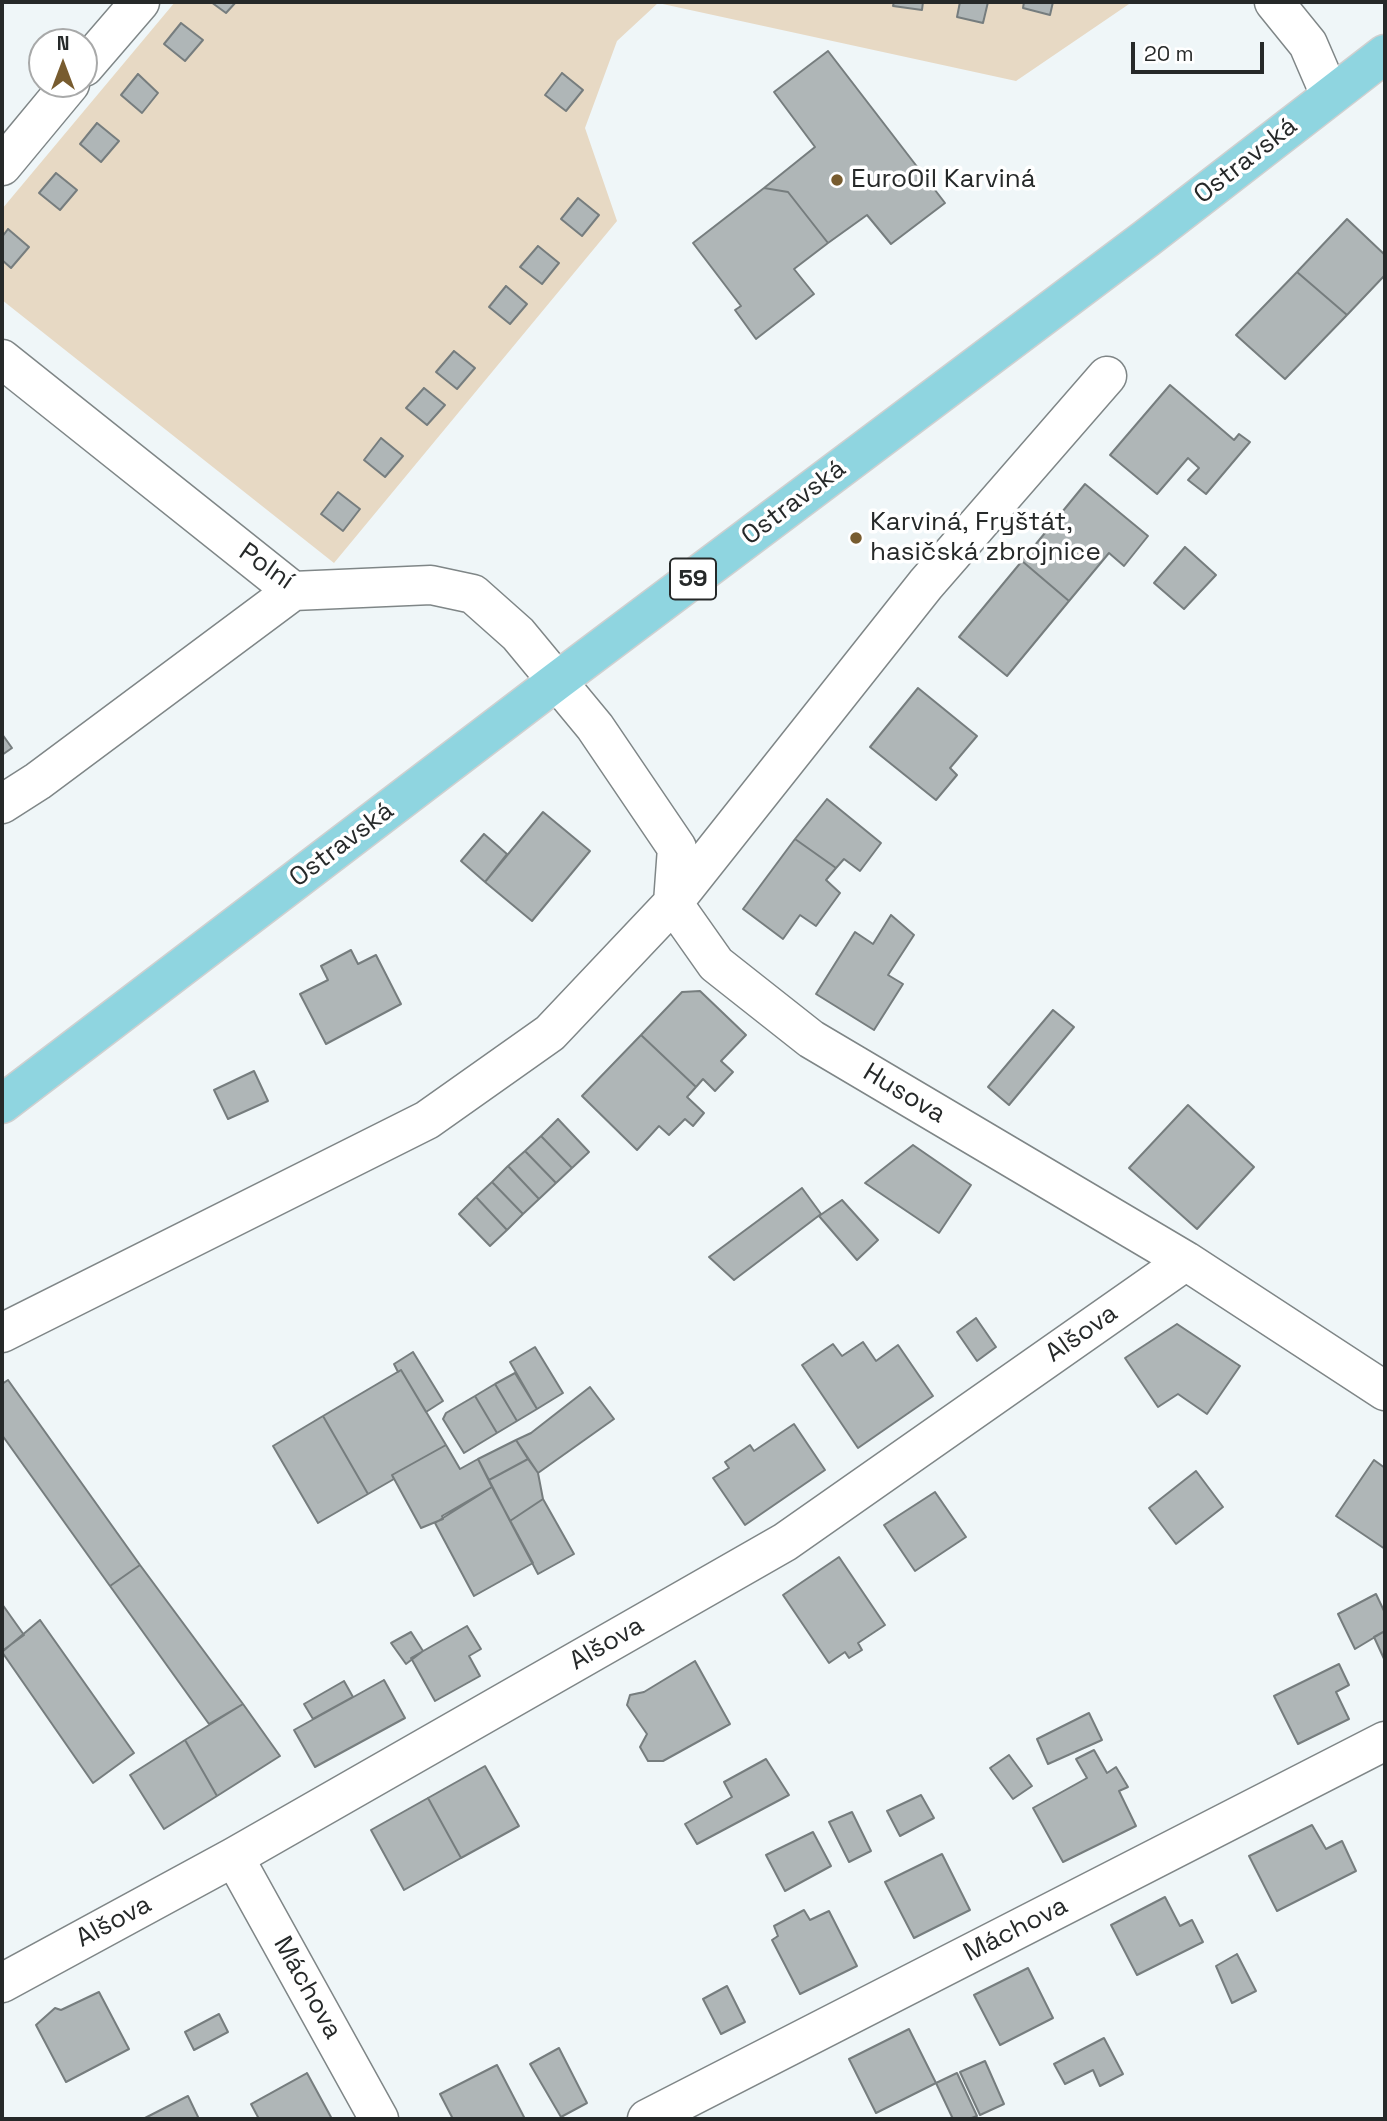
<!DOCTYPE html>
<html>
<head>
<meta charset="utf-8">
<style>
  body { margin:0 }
  #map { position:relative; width:1387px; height:2121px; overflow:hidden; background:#eff6f8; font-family:"Space Grotesk",sans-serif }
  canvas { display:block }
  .frame { position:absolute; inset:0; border:4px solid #262929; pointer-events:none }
  .north { position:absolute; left:28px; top:28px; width:70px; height:70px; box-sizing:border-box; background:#fff; border:2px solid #a8a9a9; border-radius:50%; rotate:0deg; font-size:19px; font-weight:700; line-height:28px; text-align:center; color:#262929 }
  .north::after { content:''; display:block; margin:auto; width:24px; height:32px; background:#785c2f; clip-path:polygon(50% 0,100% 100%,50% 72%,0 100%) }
  .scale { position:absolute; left:1131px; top:42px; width:133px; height:32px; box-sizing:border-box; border:4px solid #262929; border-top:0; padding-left:9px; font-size:21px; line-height:24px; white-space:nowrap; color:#262929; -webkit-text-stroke:5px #fff; paint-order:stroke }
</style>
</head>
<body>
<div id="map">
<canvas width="1387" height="2121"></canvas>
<div class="frame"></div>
<div class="north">N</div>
<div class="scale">20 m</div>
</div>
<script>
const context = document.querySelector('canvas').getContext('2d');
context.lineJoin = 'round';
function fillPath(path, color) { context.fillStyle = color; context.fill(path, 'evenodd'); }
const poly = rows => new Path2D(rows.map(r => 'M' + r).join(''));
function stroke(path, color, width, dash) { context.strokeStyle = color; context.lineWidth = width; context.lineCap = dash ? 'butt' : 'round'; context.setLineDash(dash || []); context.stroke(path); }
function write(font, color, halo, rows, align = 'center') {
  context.font = font + ' "Space Grotesk",sans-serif'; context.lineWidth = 7; context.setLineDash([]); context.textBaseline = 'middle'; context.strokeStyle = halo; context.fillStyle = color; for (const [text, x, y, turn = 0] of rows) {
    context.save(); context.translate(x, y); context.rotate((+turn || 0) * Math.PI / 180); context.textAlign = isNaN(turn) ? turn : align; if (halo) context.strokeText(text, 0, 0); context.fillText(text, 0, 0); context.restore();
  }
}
const green = poly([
  [175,2,1132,2,1016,81,658,3,617,41,585,128,617,221,334,563,2,300,2,209]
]);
const building = poly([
  [211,2,236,2,226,13,211,2],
  [894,2,923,2,922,10,893,6,894,2],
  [960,2,988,2,983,23,957,17,960,2],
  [1024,2,1053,2,1050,15,1023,8,1024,2],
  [181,23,203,40,185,61,164,44,181,23],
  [828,51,945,203,891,244,867,215,828,243,788,192,764,188,815,147,774,92,828,51],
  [562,73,583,90,566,111,545,95,562,73],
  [138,74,158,93,142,113,121,95,138,74],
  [97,123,119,141,101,162,80,144,97,123],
  [56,173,77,190,60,210,39,193,56,173],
  [764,188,788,192,828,243,794,269,814,294,756,339,735,310,741,306,693,243,764,188],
  [578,198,599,215,582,236,561,219,578,198],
  [1347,219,1385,255,1385,275,1347,315,1297,272,1347,219],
  [8,229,29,247,11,268,2,260,2,237,8,229],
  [538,246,559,263,542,284,520,267,538,246],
  [1297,272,1347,315,1285,379,1236,335,1297,272],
  [506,286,527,304,510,324,489,307,506,286],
  [454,351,475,368,457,389,436,372,454,351],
  [1170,385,1234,440,1239,434,1250,442,1206,494,1188,480,1199,468,1188,458,1157,494,1110,455,1170,385],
  [424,388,445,405,427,425,406,408,424,388],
  [381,438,403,456,385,477,364,460,381,438],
  [1085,484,1148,536,1124,566,1109,553,1069,601,1022,561,1085,484],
  [338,492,360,509,343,531,321,514,338,492],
  [1185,547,1216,575,1184,609,1154,583,1185,547],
  [1022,561,1069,601,1007,676,959,637,1022,561],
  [918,688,977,736,950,768,957,775,936,800,870,747,918,688],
  [2,734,12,748,2,755,2,734],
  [827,799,881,843,860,871,844,859,836,868,795,839,827,799],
  [543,812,590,851,532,921,485,882,543,812],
  [484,834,507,854,485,882,461,861,484,834],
  [795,839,836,868,826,880,840,893,816,926,800,915,783,939,743,909,795,839],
  [891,915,914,935,888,975,903,984,874,1030,816,994,855,932,873,944,891,915],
  [351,950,358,964,376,955,401,1004,326,1044,300,994,328,980,321,966,351,950],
  [700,991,746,1035,721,1061,733,1072,715,1091,703,1079,696,1087,641,1035,682,992,700,991],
  [1053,1010,1074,1027,1009,1105,988,1087,1053,1010],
  [641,1035,696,1087,687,1097,704,1113,693,1126,685,1119,669,1135,659,1126,637,1150,582,1096,641,1035],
  [254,1071,268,1101,228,1119,214,1090,254,1071],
  [1188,1105,1254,1167,1197,1229,1129,1168,1188,1105],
  [558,1119,589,1152,572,1168,541,1136,558,1119],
  [541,1136,572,1168,556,1183,525,1151,541,1136],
  [913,1145,971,1185,939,1233,865,1183,913,1145],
  [525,1151,556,1183,539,1199,508,1166,525,1151],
  [508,1166,539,1199,523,1214,492,1182,508,1166],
  [492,1182,523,1214,507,1230,476,1197,492,1182],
  [802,1188,821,1214,734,1280,709,1257,802,1188],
  [476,1197,507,1230,490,1246,459,1214,476,1197],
  [842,1200,878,1240,857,1260,819,1216,842,1200],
  [976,1318,996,1347,977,1361,957,1332,976,1318],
  [1177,1324,1240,1366,1207,1414,1178,1394,1158,1407,1125,1358,1177,1324],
  [863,1342,876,1361,898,1345,933,1396,858,1448,802,1365,833,1344,842,1356,863,1342],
  [535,1347,563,1393,537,1409,510,1362,535,1347],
  [413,1352,443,1401,426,1412,401,1370,398,1372,394,1364,413,1352],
  [401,1370,446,1445,392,1475,394,1479,368,1494,323,1416,401,1370],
  [515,1373,537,1409,517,1421,495,1384,515,1373],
  [8,1380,140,1565,110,1586,2,1435,2,1384,8,1380],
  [495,1384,517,1421,497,1433,475,1396,495,1384],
  [590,1387,614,1419,538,1473,516,1440,531,1433,590,1387],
  [475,1396,497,1433,464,1453,443,1419,446,1413,475,1396],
  [323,1416,368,1494,318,1523,273,1446,323,1416],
  [794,1424,825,1470,745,1525,713,1478,729,1468,725,1462,750,1445,754,1451,794,1424],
  [516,1440,528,1459,489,1480,478,1459,516,1440],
  [446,1445,460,1469,478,1459,492,1487,442,1516,443,1519,421,1528,392,1475,446,1445],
  [528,1459,538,1473,543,1499,510,1521,489,1480,528,1459],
  [1374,1460,1385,1468,1385,1549,1336,1516,1374,1460],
  [1196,1471,1223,1507,1176,1544,1149,1508,1196,1471],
  [492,1487,533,1563,474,1596,435,1523,492,1487],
  [935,1492,966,1537,915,1571,884,1525,935,1492],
  [543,1499,574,1554,538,1574,510,1521,543,1499],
  [839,1557,885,1625,858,1643,862,1650,849,1658,845,1652,829,1663,783,1595,839,1557],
  [140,1565,243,1704,209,1724,110,1586,140,1565],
  [1376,1594,1385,1613,1385,1631,1355,1649,1338,1614,1376,1594],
  [2,1604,24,1635,2,1651,2,1604],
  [40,1620,134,1753,93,1783,2,1652,40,1620],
  [467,1626,481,1649,469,1656,480,1676,435,1701,411,1658,467,1626],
  [1385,1631,1385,1661,1374,1637,1385,1631],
  [411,1632,423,1651,406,1664,391,1643,411,1632],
  [695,1661,730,1724,663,1761,648,1761,640,1747,647,1734,627,1705,630,1695,644,1692,695,1661],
  [1339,1664,1349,1685,1336,1692,1349,1719,1298,1744,1274,1696,1339,1664],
  [384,1680,405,1718,315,1767,294,1730,384,1680],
  [344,1681,353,1697,313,1719,304,1704,344,1681],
  [243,1704,280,1756,217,1796,185,1740,243,1704],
  [1089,1713,1102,1740,1048,1764,1037,1739,1089,1713],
  [185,1740,217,1796,164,1829,130,1775,185,1740],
  [1094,1750,1107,1773,1116,1767,1128,1787,1119,1791,1136,1826,1063,1862,1033,1808,1087,1778,1076,1759,1094,1750],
  [1009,1755,1032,1786,1013,1799,990,1768,1009,1755],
  [766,1759,789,1795,697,1844,685,1824,732,1797,724,1782,766,1759],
  [485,1766,519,1826,461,1858,428,1798,485,1766],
  [921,1795,934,1818,900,1836,887,1811,921,1795],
  [428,1798,461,1858,404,1890,371,1830,428,1798],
  [852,1812,871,1851,849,1862,829,1822,852,1812],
  [1312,1825,1326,1849,1342,1841,1356,1871,1277,1911,1249,1856,1312,1825],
  [813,1832,831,1866,785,1891,766,1855,813,1832],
  [942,1854,970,1910,914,1938,885,1882,942,1854],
  [1165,1897,1180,1926,1192,1920,1203,1942,1137,1975,1111,1925,1165,1897],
  [804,1910,810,1920,829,1911,857,1966,800,1994,772,1940,778,1936,774,1926,804,1910],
  [1237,1954,1256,1991,1232,2003,1216,1966,1237,1954],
  [1028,1968,1053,2018,1000,2045,974,1995,1028,1968],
  [727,1986,745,2022,721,2034,703,1999,727,1986],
  [99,1992,129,2049,66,2082,36,2025,55,2008,61,2010,99,1992],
  [219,2014,228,2032,194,2050,185,2032,219,2014],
  [909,2029,936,2083,876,2113,849,2059,909,2029],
  [1104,2038,1123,2074,1100,2086,1093,2070,1065,2084,1054,2064,1104,2038],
  [559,2048,587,2103,561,2117,530,2064,559,2048],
  [985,2061,1004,2104,980,2115,960,2072,985,2061],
  [497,2065,525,2119,453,2119,440,2094,497,2065],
  [307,2073,332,2119,259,2119,251,2104,307,2073],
  [957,2073,977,2116,969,2119,953,2119,936,2083,957,2073],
  [188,2096,199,2119,143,2119,184,2098,188,2096]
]);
const street = poly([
  [1274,2,1308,44,1330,95],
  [84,67,140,2],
  [2,166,70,84],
  [2,359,293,591,431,585,473,594,518,634,595,727,677,848,673,903,716,964,811,1039,1186,1261,1385,1391],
  [2,804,38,781,293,591],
  [2,1333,427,1120,550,1033,673,903,926,584,1107,376],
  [234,1857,379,2119],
  [2,1983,234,1857,785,1542,1186,1261],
  [647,2119,1385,1741]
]);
const primary = poly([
  [2,1104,557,681,1147,238,1385,54]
]);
const markers = [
  [837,180,7,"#785c2f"],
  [856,538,7,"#785c2f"]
];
const shields = [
  [693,579,46]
];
const shieldNames = [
  ["59",693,579]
];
const streetNames = [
  ["Ostravská",1246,161,-38],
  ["Ostravská",794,503,-37],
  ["Polní",266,567,35],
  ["Ostravská",342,845,-37],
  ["Husova",904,1094,31],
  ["Alšova",1082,1334,-35],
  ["Alšova",607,1644,-30],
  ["Alšova",114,1922,-28],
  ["Máchova",1016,1930,-27],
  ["Máchova",307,1988,61]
];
const poiNames = [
  ["EuroOil Karviná",851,180],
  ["Karviná, Fryštát,",870,523],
  ["hasičská zbrojnice",870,553]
];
fillPath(green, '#e7d9c4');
fillPath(building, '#afb6b7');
stroke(building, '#767d7e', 2);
stroke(street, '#7f8687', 41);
stroke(primary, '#cfd0d0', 41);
stroke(street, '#fff', 38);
stroke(primary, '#8fd5e0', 38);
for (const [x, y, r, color] of markers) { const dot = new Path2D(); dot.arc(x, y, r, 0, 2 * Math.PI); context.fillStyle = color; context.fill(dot); stroke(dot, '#fff', 2.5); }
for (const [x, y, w] of shields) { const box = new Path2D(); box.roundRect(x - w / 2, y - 20.5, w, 41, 5); context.fillStyle = '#fff'; context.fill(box); stroke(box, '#262929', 2); }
write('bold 24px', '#262929', null, shieldNames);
write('26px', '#262929', '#fff', streetNames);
write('26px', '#262929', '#fff', poiNames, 'left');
</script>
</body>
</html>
